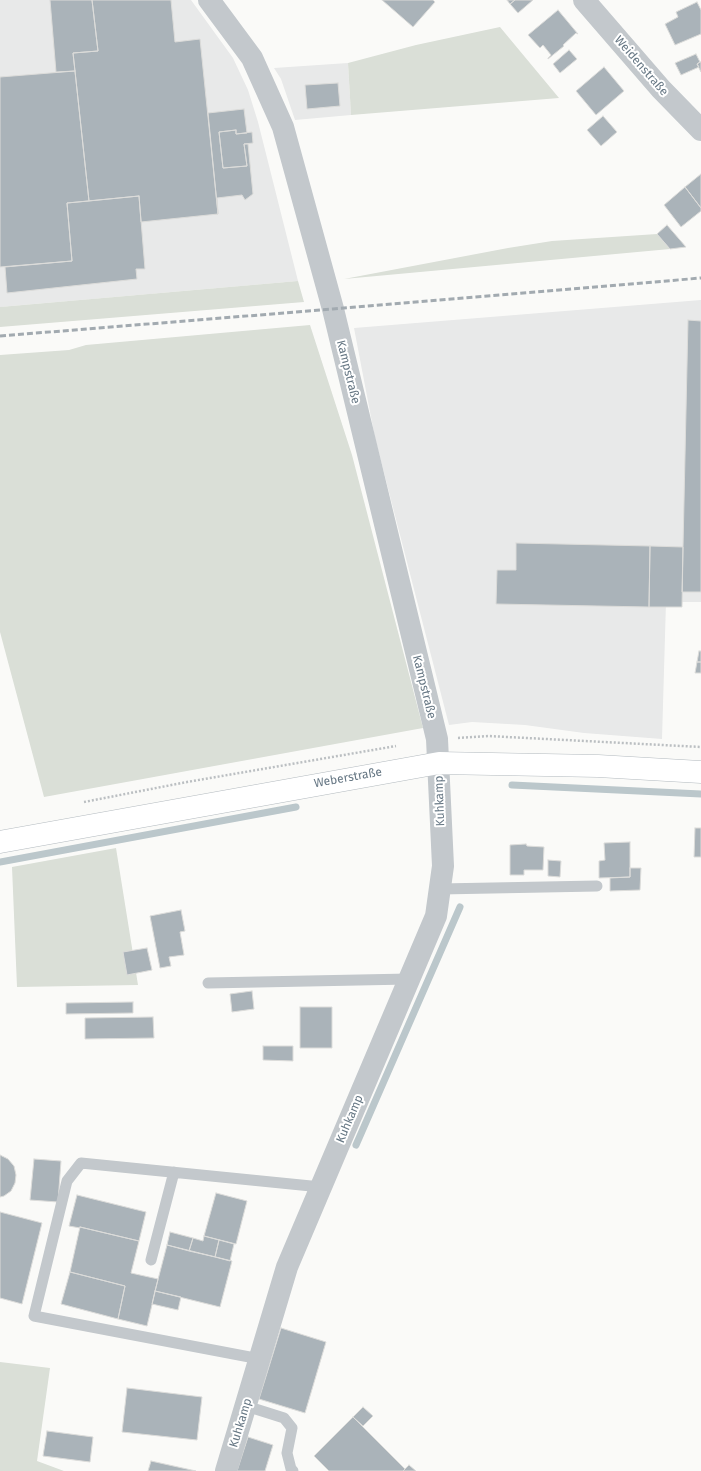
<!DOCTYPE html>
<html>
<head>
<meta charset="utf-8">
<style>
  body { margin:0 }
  canvas { display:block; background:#fafaf8 }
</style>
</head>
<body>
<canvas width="701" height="1471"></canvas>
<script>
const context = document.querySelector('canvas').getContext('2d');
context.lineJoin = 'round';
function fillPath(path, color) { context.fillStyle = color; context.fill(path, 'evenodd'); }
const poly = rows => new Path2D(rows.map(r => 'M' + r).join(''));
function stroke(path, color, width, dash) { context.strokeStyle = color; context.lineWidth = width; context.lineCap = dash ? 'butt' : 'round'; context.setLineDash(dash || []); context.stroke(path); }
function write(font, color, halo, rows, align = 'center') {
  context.font = font + ' "Fira Sans",sans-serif'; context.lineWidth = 4; context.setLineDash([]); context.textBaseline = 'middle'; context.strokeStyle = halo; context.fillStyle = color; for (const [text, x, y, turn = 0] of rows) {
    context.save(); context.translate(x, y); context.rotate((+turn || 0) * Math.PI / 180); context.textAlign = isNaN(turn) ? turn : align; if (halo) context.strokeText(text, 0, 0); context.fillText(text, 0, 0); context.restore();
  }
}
const built = poly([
  [0,0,191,0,233,58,248,90,258,122,298,281,0,307],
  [348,63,351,115,295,120,281,79,274,68],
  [701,300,701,602,666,602,662,739,584,733,525,725,472,722,449,725,375,438,354,328]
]);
const green = poly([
  [500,27,559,98,351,115,348,63,416,45],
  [657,234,670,249,344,279,508,248,552,241],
  [298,281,304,302,0,327,0,307],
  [310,325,352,455,423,728,44,797,0,632,0,355,69,350,86,345],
  [116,848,138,985,17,987,12,867],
  [0,1362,50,1368,37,1461,64,1471,0,1471]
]);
const stream = poly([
  [512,785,701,794],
  [0,862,296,807],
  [356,1145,460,907]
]);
const building = poly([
  [50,0,92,0,98,51,73,53,75,71,56,72,50,0],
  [92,0,171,0,175,42,200,39,218,214,141,222,139,196,89,201,73,53,98,51,92,0],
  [382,0,433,0,435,2,413,27,382,0],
  [507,0,515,0,510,4,507,0],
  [515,0,533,0,518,13,510,4,515,0],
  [697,2,701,10,701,34,675,45,665,24,678,17,676,12,697,2],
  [558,10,578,34,576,33,563,45,564,46,548,59,548,58,551,55,543,45,540,48,528,35,558,10],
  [569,50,577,59,560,73,553,64,569,50],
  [696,54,700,62,697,64,699,67,681,75,675,63,696,54],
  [700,62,701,62,701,72,697,64,700,62],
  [604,67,624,91,596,115,576,91,604,67],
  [75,71,89,201,67,203,72,261,0,267,0,77,75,71],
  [338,83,340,106,307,109,305,85,338,83],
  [244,109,247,133,236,134,236,130,219,132,223,168,247,166,244,144,248,144,253,194,245,200,242,195,217,198,218,214,217,215,218,214,208,113,244,109],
  [603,116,617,132,601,146,587,130,603,116],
  [236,130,236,134,252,132,253,143,244,144,247,166,223,168,219,132,236,130],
  [701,174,701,208,685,187,701,174],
  [685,187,701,208,701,211,681,227,664,205,685,187],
  [139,196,145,269,136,269,137,279,7,293,5,267,72,261,67,203,139,196],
  [667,225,686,247,670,249,657,234,667,225],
  [688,320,701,321,701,592,682,592,688,320],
  [516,543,650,546,649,607,496,604,497,570,516,570,516,543],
  [650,546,683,547,682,607,649,607,650,546],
  [699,651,701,651,701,662,697,662,699,651],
  [697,662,701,662,701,673,695,673,697,662],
  [695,828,701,828,701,857,694,857,695,828],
  [630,842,630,877,599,878,599,861,605,860,604,843,630,842],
  [526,844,527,846,544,847,543,870,524,870,524,875,510,875,510,845,526,844],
  [548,860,561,861,560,877,548,876,548,860],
  [630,868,641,868,640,890,610,891,610,878,630,877,630,868],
  [181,910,185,931,180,932,184,955,169,957,171,966,160,968,150,916,181,910],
  [147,948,152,970,127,975,123,952,147,948],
  [252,991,254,1009,232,1012,230,994,252,991],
  [133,1002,133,1013,66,1014,66,1003,133,1002],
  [300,1007,332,1007,332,1048,300,1048,300,1007],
  [153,1017,154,1038,85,1039,85,1018,153,1017],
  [263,1046,293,1046,293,1061,263,1060,263,1046],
  [0,1155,8,1159,14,1166,16,1175,15,1183,11,1191,4,1196,0,1197,0,1155],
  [34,1159,61,1161,58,1202,30,1200,34,1159],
  [216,1193,247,1201,236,1244,204,1236,216,1193],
  [77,1195,146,1212,139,1241,80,1227,80,1228,69,1226,77,1195],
  [0,1212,42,1223,22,1304,0,1298,0,1212],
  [80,1227,139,1241,131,1273,158,1279,147,1326,118,1319,125,1286,70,1272,80,1227],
  [170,1232,193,1238,189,1251,167,1245,170,1232],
  [204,1236,219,1240,215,1257,189,1251,193,1238,203,1241,204,1236],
  [219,1240,234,1244,230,1261,215,1257,219,1240],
  [167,1245,232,1261,220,1307,155,1291,167,1245],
  [70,1272,125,1286,118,1319,61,1304,70,1272],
  [155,1291,181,1297,178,1310,152,1304,155,1291],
  [281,1328,326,1342,305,1413,259,1399,281,1328],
  [127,1388,202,1397,197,1440,122,1432,127,1388],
  [363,1407,373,1416,363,1426,353,1417,363,1407],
  [353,1417,405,1469,403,1471,329,1471,314,1456,353,1417],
  [47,1431,93,1437,90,1462,43,1456,47,1431],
  [248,1437,273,1445,265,1471,237,1471,248,1437],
  [151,1461,196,1471,148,1471,151,1461],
  [409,1465,416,1471,403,1471,409,1465]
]);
const path = poly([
  [458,738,488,736,701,747],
  [84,802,187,782,396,746]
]);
const lane = poly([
  [440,889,597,886],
  [208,983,409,979],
  [151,1260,174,1172],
  [260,1359,34,1316,67,1181,81,1163,321,1187],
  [246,1406,284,1418,292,1428,287,1453,291,1469,293,1471]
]);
const street = poly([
  [209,0,252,58,283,127,333,309,437,739,443,866,436,916,287,1267,226,1471],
  [584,0,661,89,701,130]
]);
const secondary = poly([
  [0,842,439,763,598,766,701,772]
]);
const rail = poly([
  [0,336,333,309,701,278]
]);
const streetNames = [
  ["Weidenstraße",641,66,49],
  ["Kampstraße",348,372,76],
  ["Kampstraße",424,687,76],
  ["Weberstraße",348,778,-10],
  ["Kuhkamp",440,801,-92],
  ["Kuhkamp",350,1119,-67],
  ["Kuhkamp",241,1423,-73]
];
fillPath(built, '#e8e9e9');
fillPath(green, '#dadfd7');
stroke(stream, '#bbc7cb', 7);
fillPath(building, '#aab3b9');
stroke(building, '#dcdcda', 1);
stroke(secondary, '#b3babf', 23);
stroke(path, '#bbbfc2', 2.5, [2, 2]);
stroke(lane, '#c3c8cc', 11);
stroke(street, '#c3c8cc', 22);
stroke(secondary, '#fff', 22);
stroke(rail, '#a2aab0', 3, [6, 3]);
write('12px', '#657683', '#fff', streetNames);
</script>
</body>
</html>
